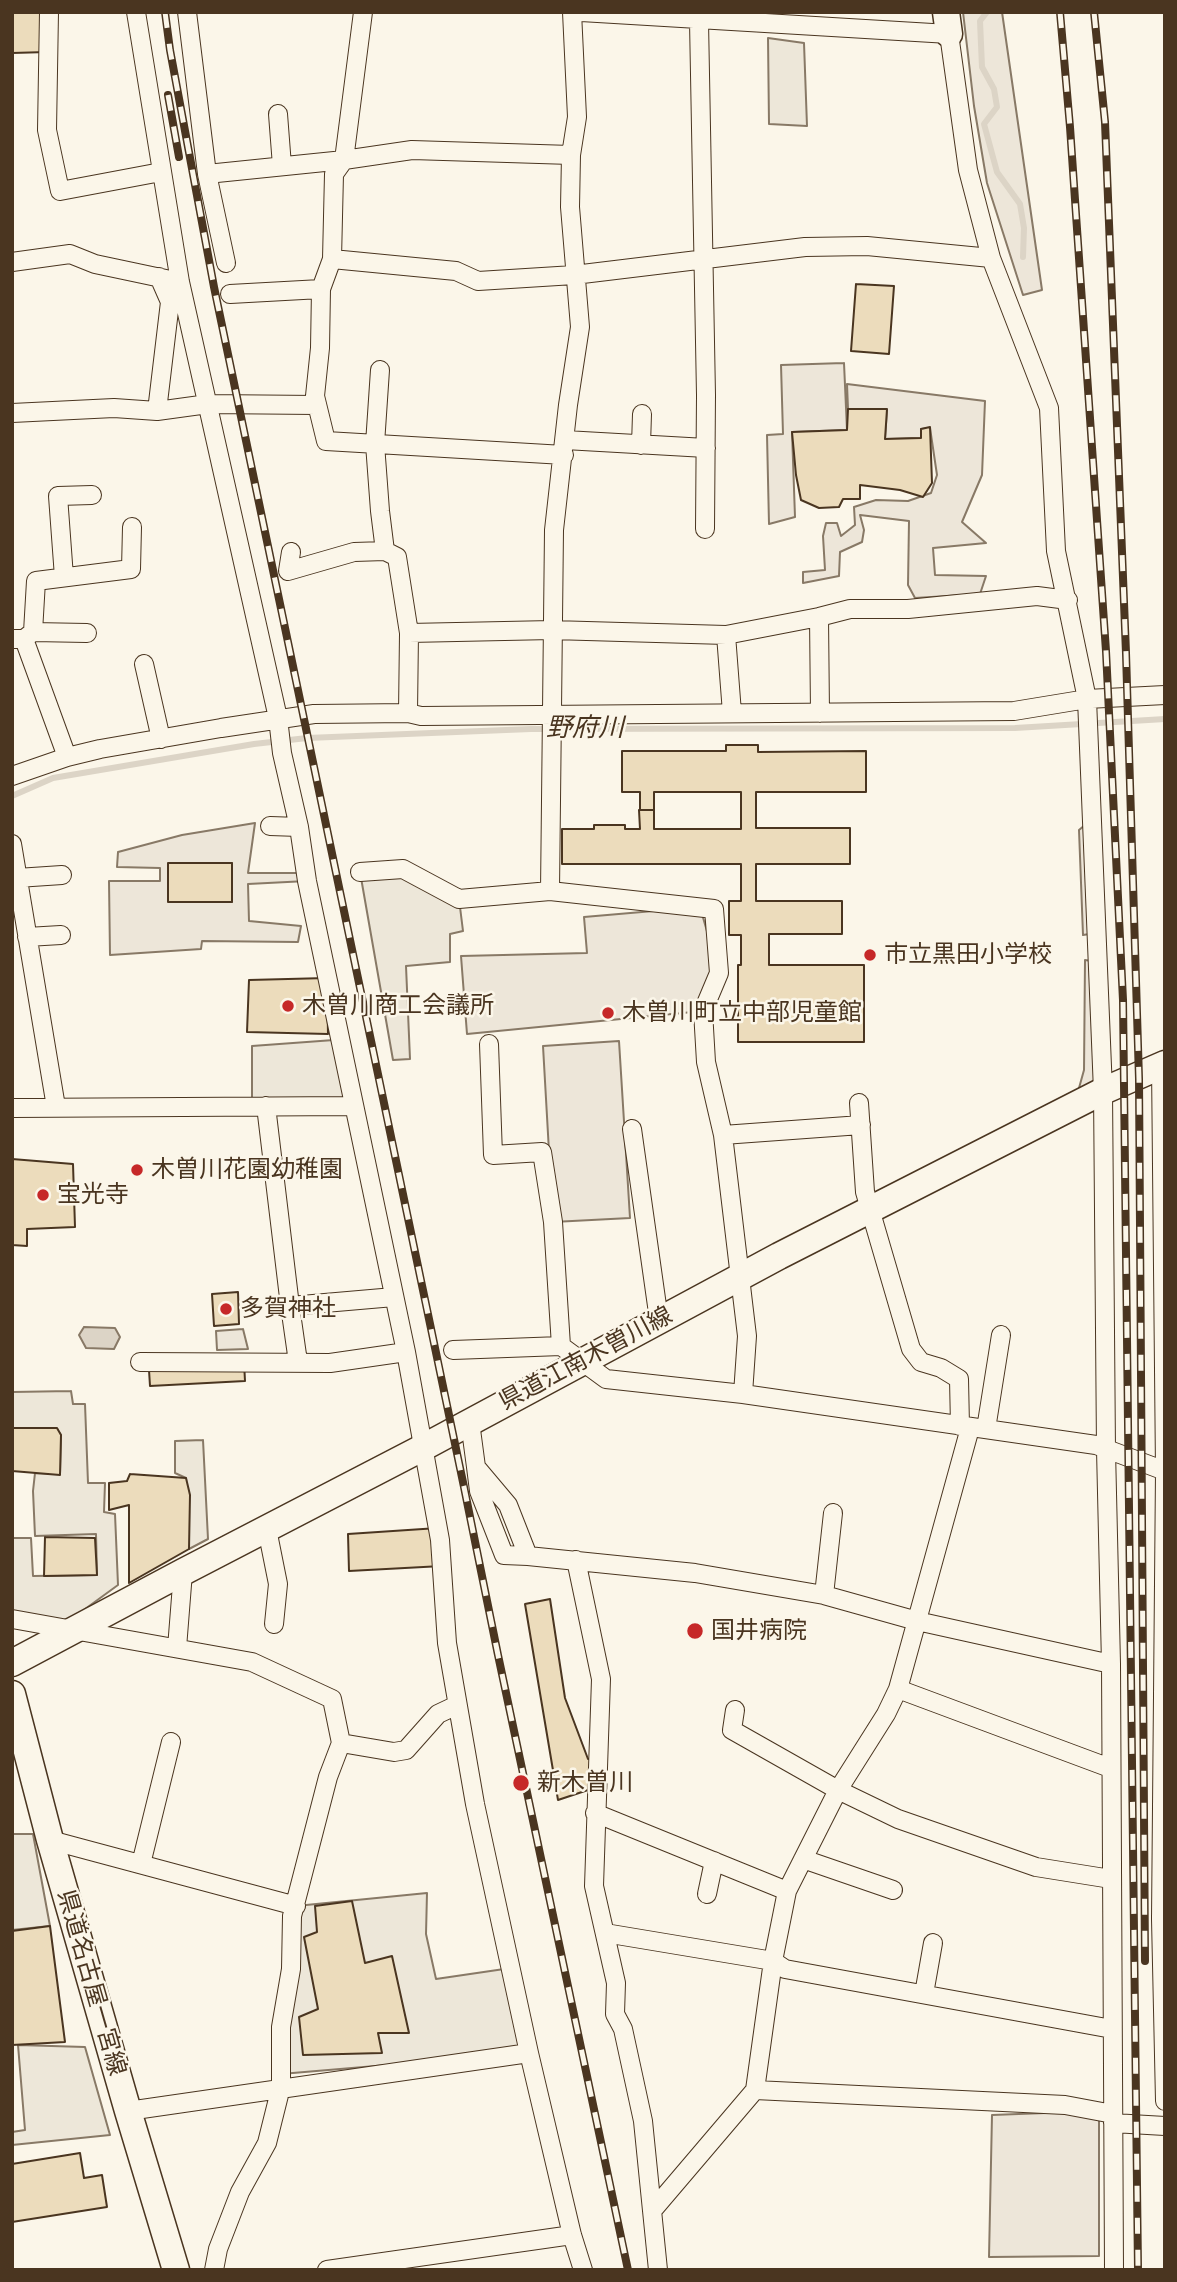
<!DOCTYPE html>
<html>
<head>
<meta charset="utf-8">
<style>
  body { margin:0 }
  #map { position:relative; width:1177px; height:2282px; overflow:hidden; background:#fbf6e9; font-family:"Noto Sans",sans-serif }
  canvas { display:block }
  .frame { position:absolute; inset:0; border:14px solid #4a3520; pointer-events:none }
</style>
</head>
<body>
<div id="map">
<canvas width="1177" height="2282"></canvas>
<div class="frame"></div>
</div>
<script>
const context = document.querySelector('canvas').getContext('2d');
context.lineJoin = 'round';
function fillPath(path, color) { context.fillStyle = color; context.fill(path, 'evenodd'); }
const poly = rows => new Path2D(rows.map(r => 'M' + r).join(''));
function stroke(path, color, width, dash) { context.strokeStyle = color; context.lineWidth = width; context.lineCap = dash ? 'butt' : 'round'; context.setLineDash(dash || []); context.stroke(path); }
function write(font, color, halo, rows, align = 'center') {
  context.font = font + ' "Noto Sans","Noto Sans JP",sans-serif'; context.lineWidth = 5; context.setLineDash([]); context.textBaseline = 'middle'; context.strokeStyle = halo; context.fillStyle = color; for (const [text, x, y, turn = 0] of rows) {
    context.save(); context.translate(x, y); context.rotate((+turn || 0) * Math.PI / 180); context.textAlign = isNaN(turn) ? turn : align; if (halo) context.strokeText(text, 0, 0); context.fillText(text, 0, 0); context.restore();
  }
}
const green = poly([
  [963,12,1002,12,1042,290,1023,295,987,183,974,106,963,12],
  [844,363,847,430,792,432,795,517,769,524,767,435,783,434,781,365,844,363],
  [847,384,985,401,982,475,962,522,986,543,933,548,935,575,986,576,980,594,915,598,908,585,909,521,860,515,864,530,862,542,840,552,839,576,803,583,803,572,825,570,823,536,826,523,837,523,841,536,855,525,854,507,876,500,908,501,931,493,937,475,930,428,921,429,921,438,885,439,887,410,848,409,847,384],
  [1092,819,1096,933,1083,935,1079,830,1092,819],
  [255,823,248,873,298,873,307,881,248,884,249,921,301,926,298,942,202,941,201,949,110,955,109,881,160,881,160,868,117,867,118,852,182,835,255,823],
  [232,863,232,902,168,864,232,863],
  [700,907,719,973,703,1011,467,1034,461,956,587,953,584,917,700,907],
  [1085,960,1098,962,1103,1091,1074,1106,1084,1070,1085,960],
  [619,1041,630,1218,553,1222,543,1046,619,1041],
  [243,1329,248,1349,217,1350,216,1331,243,1329],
  [1099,2111,1099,2256,989,2257,992,2115,1099,2111]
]);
const parking = poly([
  [768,38,804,43,807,126,769,124,768,38],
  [360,872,400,877,459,899,463,931,450,934,450,962,406,966,410,1059,393,1060,360,872],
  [334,1040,352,1101,252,1106,252,1046,334,1040],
  [71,1391,73,1404,85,1404,88,1483,105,1483,104,1512,115,1514,118,1585,59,1628,12,1616,12,1538,31,1538,33,1576,97,1575,96,1534,35,1536,33,1491,35,1473,60,1474,61,1435,56,1428,12,1428,12,1392,71,1391],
  [203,1440,208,1539,189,1549,186,1478,175,1473,175,1441,203,1440],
  [12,1834,33,1834,50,1926,12,1930,12,1834],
  [427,1893,426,1934,436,1979,511,1968,529,2053,281,2074,296,1906,427,1893],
  [18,2045,85,2047,110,2135,12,2145,12,2132,25,2130,18,2045]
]);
const water = poly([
  [84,1327,115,1328,120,1337,114,1349,86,1348,79,1335,84,1327]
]);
const stream = poly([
  [987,12,980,21,982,67,994,89,997,107,984,124,997,172,1020,204,1024,228,1023,257],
  [12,796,53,778,254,744,307,738,531,729,1015,728,1165,719]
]);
const building = poly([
  [12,12,43,12,47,52,12,53,12,12],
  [856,284,894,286,889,354,851,351,856,284],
  [848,409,887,409,885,439,921,438,921,429,930,427,932,483,923,497,900,490,860,485,860,499,843,499,839,507,819,508,801,500,796,475,792,432,847,430,848,409],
  [726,745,758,745,758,752,866,751,866,792,756,792,756,828,850,828,850,864,756,864,756,901,842,901,842,934,769,934,769,965,864,965,864,1042,738,1042,738,965,741,965,741,935,729,935,729,901,741,901,741,864,562,864,562,829,594,829,594,825,625,825,625,829,640,829,639,810,654,810,654,829,741,829,741,792,654,792,654,810,640,810,640,792,622,792,622,751,726,751,726,745],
  [168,863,232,863,232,902,168,902,168,863],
  [327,978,328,1034,247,1032,249,980,327,978],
  [12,1159,73,1164,75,1227,27,1229,27,1246,12,1245,12,1159],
  [238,1292,239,1324,214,1326,212,1294,238,1292],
  [244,1362,245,1381,150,1386,149,1370,244,1362],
  [12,1428,57,1428,61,1435,60,1475,12,1471,12,1428],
  [130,1474,186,1478,190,1495,189,1549,129,1583,129,1505,109,1510,109,1483,127,1481,130,1474],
  [438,1528,442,1566,349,1571,348,1534,438,1528],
  [45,1537,95,1538,97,1575,44,1576,45,1537],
  [550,1599,565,1698,588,1759,595,1759,594,1788,558,1800,525,1604,550,1599],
  [352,1901,365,1963,392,1956,409,2033,378,2033,382,2053,303,2055,299,2017,318,2009,304,1937,317,1932,315,1906,352,1901],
  [50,1926,65,2042,12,2045,12,1931,50,1926],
  [80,2153,84,2178,102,2175,107,2207,12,2222,12,2164,80,2153]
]);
const minor = poly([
  [49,12,47,130,60,191,161,172],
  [136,12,180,282,278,718,282,753,299,827,307,881,406,1352,440,1540,447,1643,475,1804,529,2053,572,2235,583,2270],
  [187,12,207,174,226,263],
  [363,12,344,160,334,174,332,259,321,289,320,348,315,396,326,441,564,455],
  [581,12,949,34,968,170,991,258,1049,408,1056,551,1087,699,1103,1091,1106,1450,1111,1664,1114,2270],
  [699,21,706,395,705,529],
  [278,114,282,166],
  [207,174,344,160,412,150,571,155],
  [332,259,456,271,478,281,574,275,805,247,867,246,991,258],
  [12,262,70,254,95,264,180,282],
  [230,294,321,289],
  [380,370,375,444,380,511,385,551,397,557,409,633,408,713],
  [157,411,170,302,159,277],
  [12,413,114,408,157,411,208,404,317,405],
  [565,440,706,448],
  [641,445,642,414],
  [291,552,288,571,354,552,385,551],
  [64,577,58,496,92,495],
  [819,617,820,713],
  [33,632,87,633],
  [409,633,552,630,726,635,819,617,850,609,908,609,1037,596,1068,600],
  [726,635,732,713],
  [12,639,24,639,67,757],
  [24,639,33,632,36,581,131,569,132,527],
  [144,664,161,739],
  [12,776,67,757,100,749,221,728,314,714,408,713,421,716,1014,711,1087,699,1165,695],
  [270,826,299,827],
  [12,844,56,1107],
  [360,872,403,869,459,899,550,891,714,909,719,973,703,1011,706,1062,723,1135,747,1336,743,1394],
  [17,878,62,875],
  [550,891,554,530,568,405,580,327,570,207,571,155,577,117,572,12],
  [27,937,61,935],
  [489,1044,493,1155,542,1152,553,1222,561,1346],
  [1161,1065,1165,1471,1161,1919,1165,2101],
  [859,1103,865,1192,911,1349,921,1362,941,1368,959,1379,960,1426],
  [266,1106,290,1306,394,1297],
  [12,1108,353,1106],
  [632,1129,659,1320],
  [723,1135,861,1125],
  [290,1306,298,1362],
  [453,1350,561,1346,606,1379,743,1394,1096,1445,1165,1471],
  [140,1362,330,1363,406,1352],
  [470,1422,476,1467,508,1505,528,1556,695,1573,824,1595,917,1621,1111,1664],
  [986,1429,1001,1335],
  [476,1467,479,1491,504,1555,528,1556],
  [267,1529,278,1584,274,1624],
  [576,1560,601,1679,594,1886,616,1983,615,2014,623,2029,643,2121,658,2270],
  [824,1595,833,1513],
  [12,1619,252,1662,332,1699,341,1743,328,1777,292,1916,291,1969,281,2027,281,2087,267,2143,240,2192,218,2249,214,2270],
  [177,1648,183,1572],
  [898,1689,1110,1768],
  [735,1710,732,1730,838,1790,898,1819,1036,1867,1111,1879],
  [341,1743,394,1752,406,1750,438,1714,457,1705],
  [595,1813,787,1891],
  [50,1840,296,1906],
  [803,1859,893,1890],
  [141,1864,171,1742],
  [707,1894,714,1861],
  [605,1933,773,1961,785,1969,1112,2029],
  [924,1994,933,1943],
  [755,2090,773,1961,787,1891,838,1790,886,1714,898,1689,970,1428],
  [128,2111,529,2053],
  [1113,2123,1165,2126],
  [652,2211,755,2090,1065,2105,1113,2114],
  [327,2270,572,2235]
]);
const secondary = poly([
  [946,12,949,34],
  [12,1663,183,1572,424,1447,779,1256,1103,1091,1165,1064],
  [12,1694,50,1840,128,2111,176,2270]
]);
const rail = poly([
  [165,12,170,50,214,287,464,1487,498,1655,628,2270],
  [1060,12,1070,127,1106,651,1123,1000,1138,2270],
  [1094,12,1105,122,1126,653,1139,1079,1145,1961],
  [168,95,179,157]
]);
const markers = [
  [870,955,7,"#c62828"],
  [288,1006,7,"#c62828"],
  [608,1013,7,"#c62828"],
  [137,1170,7,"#c62828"],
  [43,1195,7,"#c62828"],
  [226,1309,7,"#c62828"],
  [695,1631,9,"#c62828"],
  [521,1783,9,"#c62828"]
];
const poiNames = [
  ["市立黒田小学校",884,955],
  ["木曽川商工会議所",302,1006],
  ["木曽川町立中部児童館",622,1013],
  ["木曽川花園幼稚園",151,1170],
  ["宝光寺",57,1195],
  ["多賀神社",240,1309],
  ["国井病院",711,1631],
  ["新木曽川",537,1783]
];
const streetNames = [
  ["県道江南木曽川線",586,1359,-28],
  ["県道名古屋一宮線",91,1983,74]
];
const waterNames = [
  ["野府川",585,729]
];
fillPath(green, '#ede6d9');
stroke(green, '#887966', 2);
fillPath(parking, '#ede7d9');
stroke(parking, '#887966', 2);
fillPath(water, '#dcd4c6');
stroke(water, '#887966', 2);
stroke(stream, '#dcd4c6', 6);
fillPath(building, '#ecdcbc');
stroke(building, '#4a3520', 2);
stroke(minor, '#4a3520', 20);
stroke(secondary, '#4a3520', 29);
stroke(minor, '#fbf6e9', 18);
stroke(secondary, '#fbf6e9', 26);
stroke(rail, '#4a3520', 8);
stroke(rail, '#fbf6e9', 5, [16]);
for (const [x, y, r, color] of markers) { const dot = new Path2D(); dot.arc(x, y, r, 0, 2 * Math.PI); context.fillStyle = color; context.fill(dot); stroke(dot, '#fbf6e9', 2.5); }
write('24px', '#4a3520', '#fbf6e9', poiNames, 'left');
write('24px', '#4a3520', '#fbf6e9', streetNames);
write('italic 26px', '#4a3520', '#fbf6e9', waterNames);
</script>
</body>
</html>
